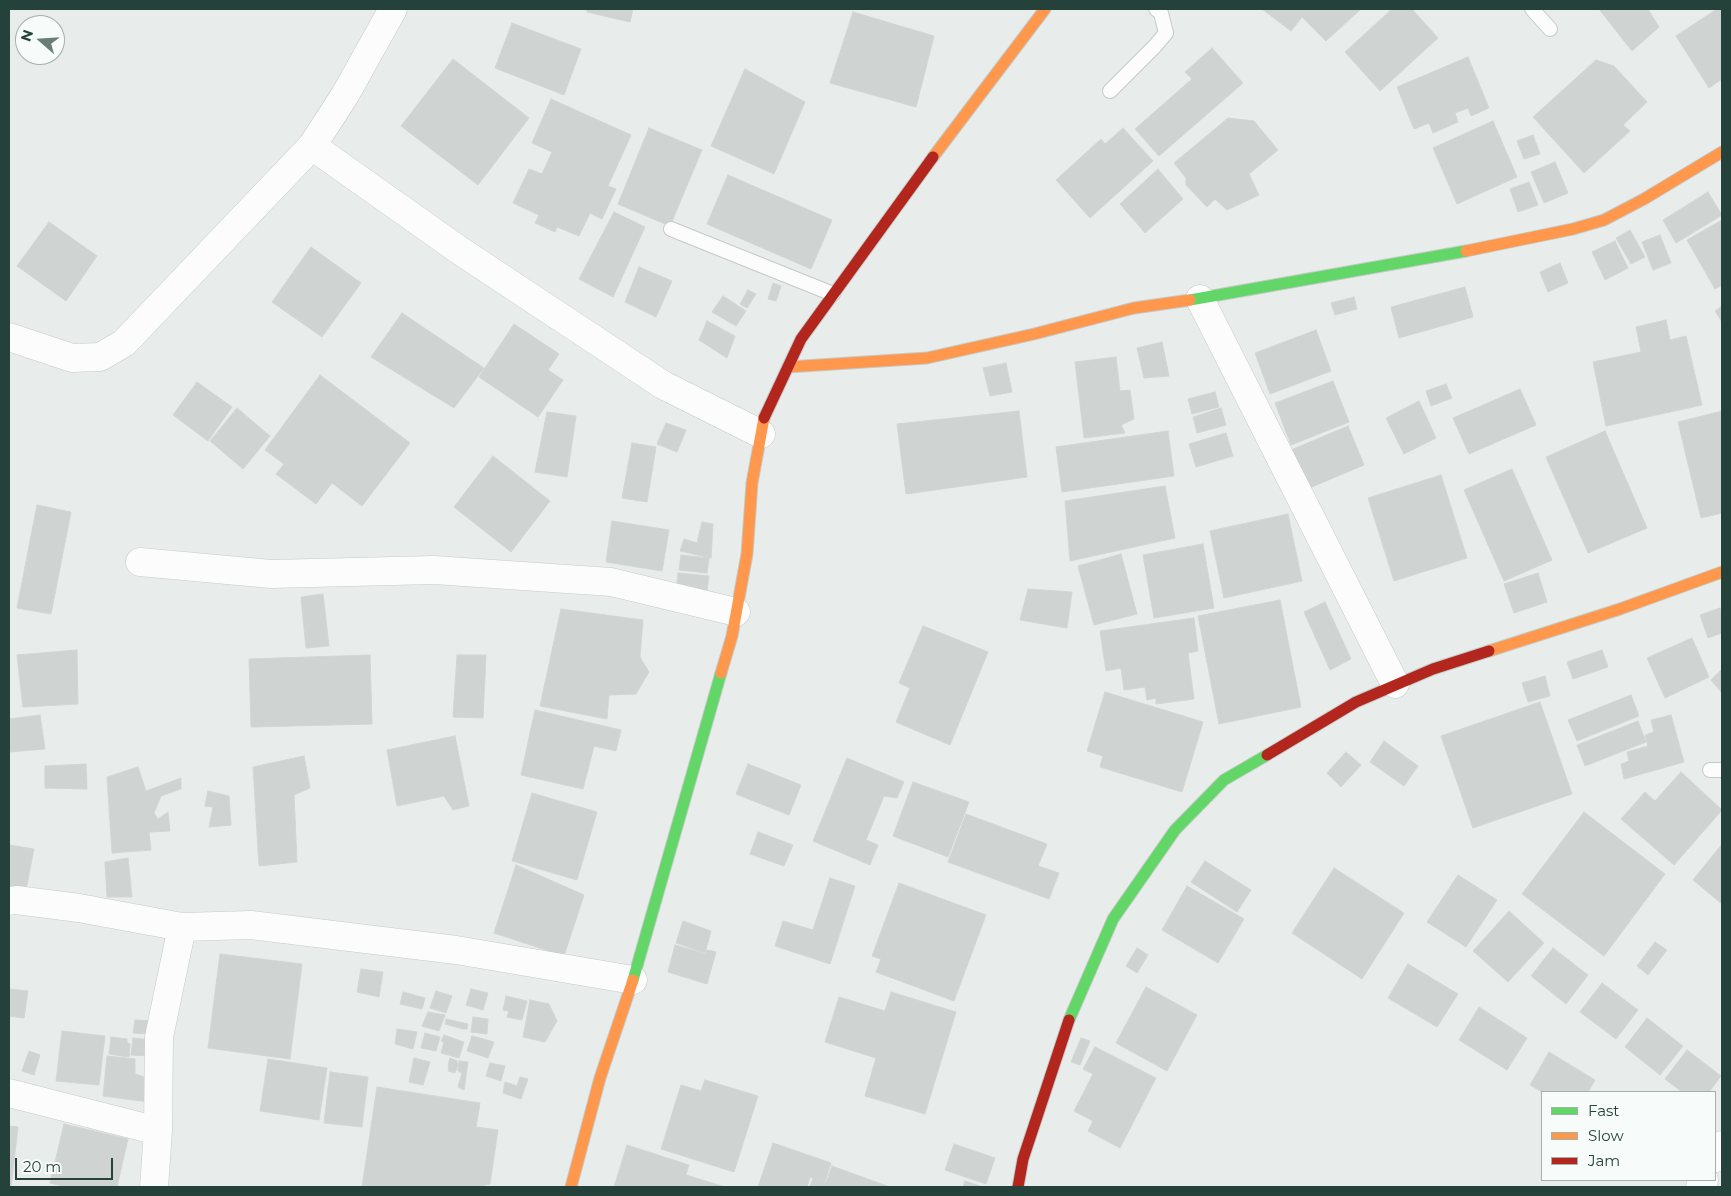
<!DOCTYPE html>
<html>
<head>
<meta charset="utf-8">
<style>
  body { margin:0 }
  #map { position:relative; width:1731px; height:1196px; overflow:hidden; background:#e8edeb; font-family:Montserrat,sans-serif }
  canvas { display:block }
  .frame { position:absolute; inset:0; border:10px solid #24423a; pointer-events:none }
  .legend { position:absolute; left:1541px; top:1091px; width:175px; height:90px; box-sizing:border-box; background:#f7fbf9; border:1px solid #a3b1ad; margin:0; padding:6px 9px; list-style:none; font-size:15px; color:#24423a }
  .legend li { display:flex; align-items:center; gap:10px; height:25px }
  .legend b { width:25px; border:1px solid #a3b1ad }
  .north { position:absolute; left:15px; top:15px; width:50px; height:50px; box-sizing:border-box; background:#f7fbf9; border:1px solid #a3b1ad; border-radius:50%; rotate:289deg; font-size:14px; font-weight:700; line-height:20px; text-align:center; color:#24423a }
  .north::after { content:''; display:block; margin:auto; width:18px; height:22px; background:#697e78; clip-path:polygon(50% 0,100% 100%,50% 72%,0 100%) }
  .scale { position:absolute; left:15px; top:1158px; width:98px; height:22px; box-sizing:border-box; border:2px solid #24423a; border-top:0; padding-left:6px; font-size:15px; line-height:18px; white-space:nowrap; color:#24423a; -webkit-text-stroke:4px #f7fbf9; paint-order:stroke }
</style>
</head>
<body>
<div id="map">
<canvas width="1731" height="1196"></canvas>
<div class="frame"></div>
<ul class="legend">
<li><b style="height:6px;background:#63d668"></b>Fast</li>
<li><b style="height:6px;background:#ff974d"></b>Slow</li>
<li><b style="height:6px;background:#b3261e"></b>Jam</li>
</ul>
<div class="north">N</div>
<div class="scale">20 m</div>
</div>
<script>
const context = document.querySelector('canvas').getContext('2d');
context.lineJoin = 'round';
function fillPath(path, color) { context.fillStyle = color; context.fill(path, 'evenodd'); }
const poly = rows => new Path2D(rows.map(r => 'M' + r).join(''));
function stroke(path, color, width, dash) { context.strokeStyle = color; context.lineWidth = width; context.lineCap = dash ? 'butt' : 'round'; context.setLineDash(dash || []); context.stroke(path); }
const building = poly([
  [587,9,633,9,630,22,587,12,587,9],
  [1262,9,1361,9,1326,41,1302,17,1291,31,1262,9],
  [1392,9,1412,9,1438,38,1380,91,1345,52,1392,9],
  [1599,9,1648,9,1659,27,1632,51,1599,9],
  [1717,9,1722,9,1722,79,1709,88,1676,36,1717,9],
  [853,12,934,36,916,107,830,83,853,12],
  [512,23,581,49,564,95,495,68,512,23],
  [1212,48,1243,83,1159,156,1135,129,1192,79,1185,72,1212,48],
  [1468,57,1489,108,1471,116,1468,108,1455,113,1458,122,1433,133,1429,123,1414,129,1397,87,1468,57],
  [453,59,529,118,478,185,401,126,453,59],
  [1596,60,1614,66,1647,102,1623,125,1630,131,1584,173,1533,117,1596,60],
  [745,69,805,102,774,174,711,146,745,69],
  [551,99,631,135,608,186,616,189,602,219,590,213,579,236,557,227,555,232,535,223,539,215,513,203,529,169,542,174,552,152,532,143,551,99],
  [1228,118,1254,121,1278,150,1249,174,1259,195,1227,210,1215,199,1207,207,1186,185,1186,178,1174,163,1228,118],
  [1493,121,1517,177,1457,204,1433,148,1493,121],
  [649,128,702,150,670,226,618,204,649,128],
  [1123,128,1153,161,1090,218,1056,180,1101,139,1105,144,1123,128],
  [1533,135,1540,154,1524,159,1517,141,1533,135],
  [1555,162,1568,193,1544,203,1531,172,1555,162],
  [1158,169,1183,199,1145,233,1120,204,1158,169],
  [728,175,832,220,811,269,707,224,728,175],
  [1529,182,1538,205,1518,212,1510,189,1529,182],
  [1708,192,1722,215,1676,243,1663,220,1708,192],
  [614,212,645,227,613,297,579,279,614,212],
  [1722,220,1722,285,1715,289,1687,240,1722,220],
  [49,222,97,256,66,301,17,266,49,222],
  [1630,230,1645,257,1631,264,1616,238,1630,230],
  [1660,235,1671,263,1653,270,1642,242,1660,235],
  [1615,241,1628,268,1605,280,1592,252,1615,241],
  [311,247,361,283,322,337,272,302,311,247],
  [1560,263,1568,283,1548,292,1540,272,1560,263],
  [639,267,672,281,656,317,625,302,639,267],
  [773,283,781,286,776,301,768,299,773,283],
  [1465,287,1473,317,1399,338,1391,307,1465,287],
  [748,290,756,294,747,308,740,304,748,290],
  [723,296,746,311,736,326,712,312,723,296],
  [1354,297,1357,309,1335,315,1331,303,1354,297],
  [1722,306,1722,322,1715,311,1722,306],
  [402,313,484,368,454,408,371,357,402,313],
  [1666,320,1670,340,1686,336,1702,405,1606,426,1593,362,1641,352,1636,327,1666,320],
  [707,321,735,336,727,358,699,340,707,321],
  [514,324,559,354,548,370,563,380,538,417,479,377,514,324],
  [1316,330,1331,371,1270,394,1255,353,1316,330],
  [1162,342,1169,376,1144,378,1137,348,1162,342],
  [1116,357,1120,391,1130,390,1134,419,1121,425,1125,433,1084,438,1075,362,1116,357],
  [1006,363,1012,392,990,396,983,368,1006,363],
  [320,375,410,443,362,506,332,483,316,504,276,474,284,464,265,450,320,375],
  [1333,381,1349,422,1291,445,1275,403,1333,381],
  [197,382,232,407,208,441,173,415,197,382],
  [1446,384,1452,398,1431,406,1426,391,1446,384],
  [1520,389,1536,425,1469,454,1453,418,1520,389],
  [1215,392,1219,407,1192,414,1188,399,1215,392],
  [1419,401,1436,438,1404,454,1386,418,1419,401],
  [237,408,270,436,243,469,210,441,237,408],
  [1221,408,1226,425,1197,433,1193,417,1221,408],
  [1019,411,1027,477,906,494,897,424,1019,411],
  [1722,411,1722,513,1701,518,1678,422,1722,411],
  [547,412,576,416,567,477,535,472,547,412],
  [666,423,686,430,677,452,657,444,666,423],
  [1348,426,1364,465,1307,489,1291,450,1348,426],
  [1168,431,1174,476,1062,492,1056,447,1168,431],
  [1605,431,1647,528,1588,553,1546,457,1605,431],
  [1226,433,1233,456,1196,467,1189,444,1226,433],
  [632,443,656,447,647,502,622,498,632,443],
  [493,456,550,501,511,552,454,507,493,456],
  [1512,469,1552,560,1504,581,1464,490,1512,469],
  [1441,475,1467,558,1394,581,1368,498,1441,475],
  [1165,486,1175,538,1070,561,1065,501,1165,486],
  [37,505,71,512,51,614,17,608,37,505],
  [1288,514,1302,581,1224,598,1210,531,1288,514],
  [612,521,669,530,662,571,606,562,612,521],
  [702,522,713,524,711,558,680,551,684,539,697,543,702,522],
  [1203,544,1214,608,1154,618,1143,555,1203,544],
  [1121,554,1137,614,1094,625,1078,566,1121,554],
  [681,555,709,558,707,573,679,570,681,555],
  [678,573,709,576,706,598,676,594,678,573],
  [1538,573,1547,602,1514,613,1504,584,1538,573],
  [1028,589,1072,592,1067,628,1020,620,1028,589],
  [323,594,329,646,306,648,301,597,323,594],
  [1280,600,1301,707,1219,724,1198,616,1280,600],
  [1325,602,1351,659,1330,670,1304,612,1325,602],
  [1720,608,1722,613,1722,633,1708,638,1700,615,1720,608],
  [561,609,643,620,640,657,649,672,636,694,609,695,607,719,540,706,561,609],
  [1194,618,1198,651,1188,653,1194,699,1156,704,1156,698,1147,700,1145,687,1124,690,1121,668,1106,671,1100,631,1194,618],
  [923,626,988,652,950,745,896,722,910,688,899,683,923,626],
  [1692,638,1709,677,1665,698,1647,658,1692,638],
  [77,650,78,704,23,707,17,655,77,650],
  [1602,650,1608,667,1573,679,1567,662,1602,650],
  [370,655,372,724,251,727,249,659,370,655],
  [457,655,486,655,483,718,453,717,457,655],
  [1722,669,1722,693,1711,680,1722,669],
  [1545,676,1550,696,1528,702,1522,683,1545,676],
  [1105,692,1203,722,1182,792,1100,767,1103,756,1087,751,1105,692],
  [1631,695,1639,716,1577,741,1568,720,1631,695],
  [1540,702,1572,794,1473,828,1441,736,1540,702],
  [535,710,621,730,616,751,594,746,583,789,521,775,535,710],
  [40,715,45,749,9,752,9,719,40,715],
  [1671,715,1684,762,1624,779,1621,764,1629,761,1627,752,1648,746,1645,735,1654,732,1651,720,1671,715],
  [1638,721,1646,742,1585,766,1577,745,1638,721],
  [455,736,469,806,453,810,444,796,397,806,387,750,455,736],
  [1384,741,1418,766,1404,786,1370,762,1384,741],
  [1346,752,1361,765,1341,787,1327,773,1346,752],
  [304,756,310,788,294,795,297,862,259,866,253,767,304,756],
  [847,758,904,782,897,798,884,796,866,840,878,845,870,865,813,841,847,758],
  [86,764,87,789,45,788,45,766,86,764],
  [748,764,801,785,789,815,736,794,748,764],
  [138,767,146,791,181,778,181,789,161,796,154,813,158,819,168,812,170,831,149,832,151,850,112,853,107,777,138,767],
  [1681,772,1722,810,1674,865,1621,819,1645,792,1655,801,1681,772],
  [913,782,969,802,948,857,893,836,913,782],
  [208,791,229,796,231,825,209,827,213,807,205,806,208,791],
  [532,793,597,812,577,880,512,861,532,793],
  [1584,812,1665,874,1604,956,1522,894,1584,812],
  [966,814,1047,844,1038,866,1059,873,1049,899,948,862,966,814],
  [758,832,793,845,784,866,750,854,758,832],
  [1722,844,1722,904,1693,880,1722,844],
  [9,845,34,849,26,890,9,888,9,845],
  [128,858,132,897,107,897,105,862,128,858],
  [1205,861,1251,890,1237,912,1191,882,1205,861],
  [516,865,584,895,564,956,494,933,516,865],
  [1334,868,1404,913,1362,979,1292,933,1334,868],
  [1458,875,1497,900,1466,947,1427,922,1458,875],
  [830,878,855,886,830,964,775,946,783,921,813,930,830,878],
  [899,883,986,915,954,1001,876,972,881,959,872,956,899,883],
  [1187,886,1244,919,1218,963,1162,930,1187,886],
  [1509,911,1544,943,1508,982,1473,951,1509,911],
  [683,921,711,931,705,953,676,943,683,921],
  [1655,942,1667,950,1648,975,1637,966,1655,942],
  [675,945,706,954,707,950,716,952,707,984,668,972,675,945],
  [1137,948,1148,955,1137,973,1126,966,1137,948],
  [1553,948,1588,975,1566,1004,1531,976,1553,948],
  [220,954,302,964,290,1059,208,1048,220,954],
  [1408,964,1458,994,1437,1027,1388,998,1408,964],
  [361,969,383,972,379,997,357,992,361,969],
  [1602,983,1638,1010,1616,1039,1580,1012,1602,983],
  [1146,987,1197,1015,1167,1071,1116,1043,1146,987],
  [9,989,28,991,24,1018,9,1016,9,989],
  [471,989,488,993,483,1010,466,1005,471,989],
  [436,991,452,996,446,1013,430,1008,436,991],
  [403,992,425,998,422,1009,400,1004,403,992],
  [891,992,956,1012,925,1114,865,1096,876,1058,825,1042,839,997,885,1011,891,992],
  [506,996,527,1001,522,1020,507,1017,509,1011,503,1010,506,996],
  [530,1000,549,1004,557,1021,545,1042,523,1037,530,1000],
  [1479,1007,1527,1038,1507,1070,1459,1040,1479,1007],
  [428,1012,445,1015,439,1031,422,1026,428,1012],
  [473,1017,488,1019,487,1034,471,1032,473,1017],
  [1647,1018,1683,1046,1660,1075,1625,1047,1647,1018],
  [446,1019,468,1024,467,1029,463,1029,445,1024,446,1019],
  [135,1020,151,1021,150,1034,133,1033,135,1020],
  [397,1029,417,1032,413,1049,395,1044,397,1029],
  [62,1031,105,1036,99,1085,56,1081,62,1031],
  [425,1033,440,1037,436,1051,421,1048,425,1033],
  [444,1035,464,1042,459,1058,441,1053,444,1042,441,1041,444,1035],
  [472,1036,494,1042,488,1058,467,1051,472,1036],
  [111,1037,127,1039,127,1042,130,1044,129,1057,109,1054,111,1037],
  [133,1038,152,1040,151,1056,131,1055,133,1038],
  [1081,1038,1090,1041,1080,1065,1071,1062,1081,1038],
  [1095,1047,1156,1078,1120,1148,1088,1131,1093,1121,1074,1111,1093,1074,1083,1069,1095,1047],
  [1687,1050,1721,1076,1709,1092,1682,1092,1665,1079,1687,1050],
  [29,1051,40,1055,34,1075,22,1071,29,1051],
  [1549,1052,1595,1080,1588,1092,1542,1092,1530,1085,1549,1052],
  [107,1056,135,1059,135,1074,151,1079,149,1102,103,1096,107,1056],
  [414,1058,430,1062,423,1085,409,1082,414,1058],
  [450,1058,457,1061,458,1065,455,1073,448,1071,449,1068,448,1066,450,1058],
  [268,1059,327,1068,319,1120,260,1111,268,1059],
  [459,1061,468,1062,464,1090,458,1087,462,1073,458,1071,459,1061],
  [490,1063,505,1066,501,1081,486,1076,490,1063],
  [330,1072,368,1077,362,1127,324,1123,330,1072],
  [520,1077,528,1079,521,1099,503,1093,505,1082,517,1086,520,1077],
  [705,1080,758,1096,734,1172,661,1149,681,1085,701,1091,705,1080],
  [377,1087,480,1103,476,1127,498,1130,490,1184,476,1187,362,1187,377,1087],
  [64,1124,128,1139,117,1187,67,1187,50,1183,64,1124],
  [9,1126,18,1127,11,1187,9,1187,9,1126],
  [773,1143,831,1163,825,1182,810,1177,807,1187,758,1187,773,1143],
  [954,1144,995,1158,986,1184,945,1170,954,1144],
  [627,1145,689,1165,686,1175,725,1187,614,1187,627,1145],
  [832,1166,887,1186,887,1187,810,1187,813,1178,826,1183,832,1166],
  [965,1181,983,1187,963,1187,965,1181]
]);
const lane = poly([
  [1532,9,1550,29],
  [1110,91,1155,46,1166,33,1161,13,1156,9],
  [671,229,833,294],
  [1710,770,1722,770]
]);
const street = poly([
  [312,146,459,250,663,385,761,434],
  [1200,299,1395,684],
  [9,337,72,358,100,357,124,343,312,146,345,95,393,9],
  [140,562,271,574,434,570,611,582,736,612],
  [9,901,16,900,79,908,182,927,251,925,456,950,633,980],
  [9,1093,158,1131],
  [1715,1158,1722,1145],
  [154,1187,158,1131,159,1037,182,927],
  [1700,1187,1704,1180]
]);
const fast = poly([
  [1190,300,1466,251],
  [633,980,721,673],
  [1069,1020,1113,919,1175,830,1224,780,1267,755]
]);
const slow = poly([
  [933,157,1045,9],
  [1466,251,1573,229,1604,220,1644,199,1722,152],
  [788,367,927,358,1034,334,1134,308,1190,300],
  [1489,651,1620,609,1722,572],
  [721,673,732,636,747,554,752,483,764,418],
  [571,1187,600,1078,633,980]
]);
const jam = poly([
  [764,418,801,339,933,157],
  [1267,755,1356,702,1433,669,1489,651],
  [1018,1187,1023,1159,1069,1020]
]);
fillPath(building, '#cfd4d2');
stroke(building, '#d1d6d4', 1);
stroke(lane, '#c5cac8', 16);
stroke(street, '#c5cac8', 29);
stroke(fast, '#c3cbc8', 13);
stroke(slow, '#c3cbc8', 13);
stroke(jam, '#c3cbc8', 13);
stroke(lane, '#fcfcfc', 14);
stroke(street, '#fcfcfc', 28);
stroke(fast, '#63d668', 11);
stroke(slow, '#ff974d', 11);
stroke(jam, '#b3261e', 11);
</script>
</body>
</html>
